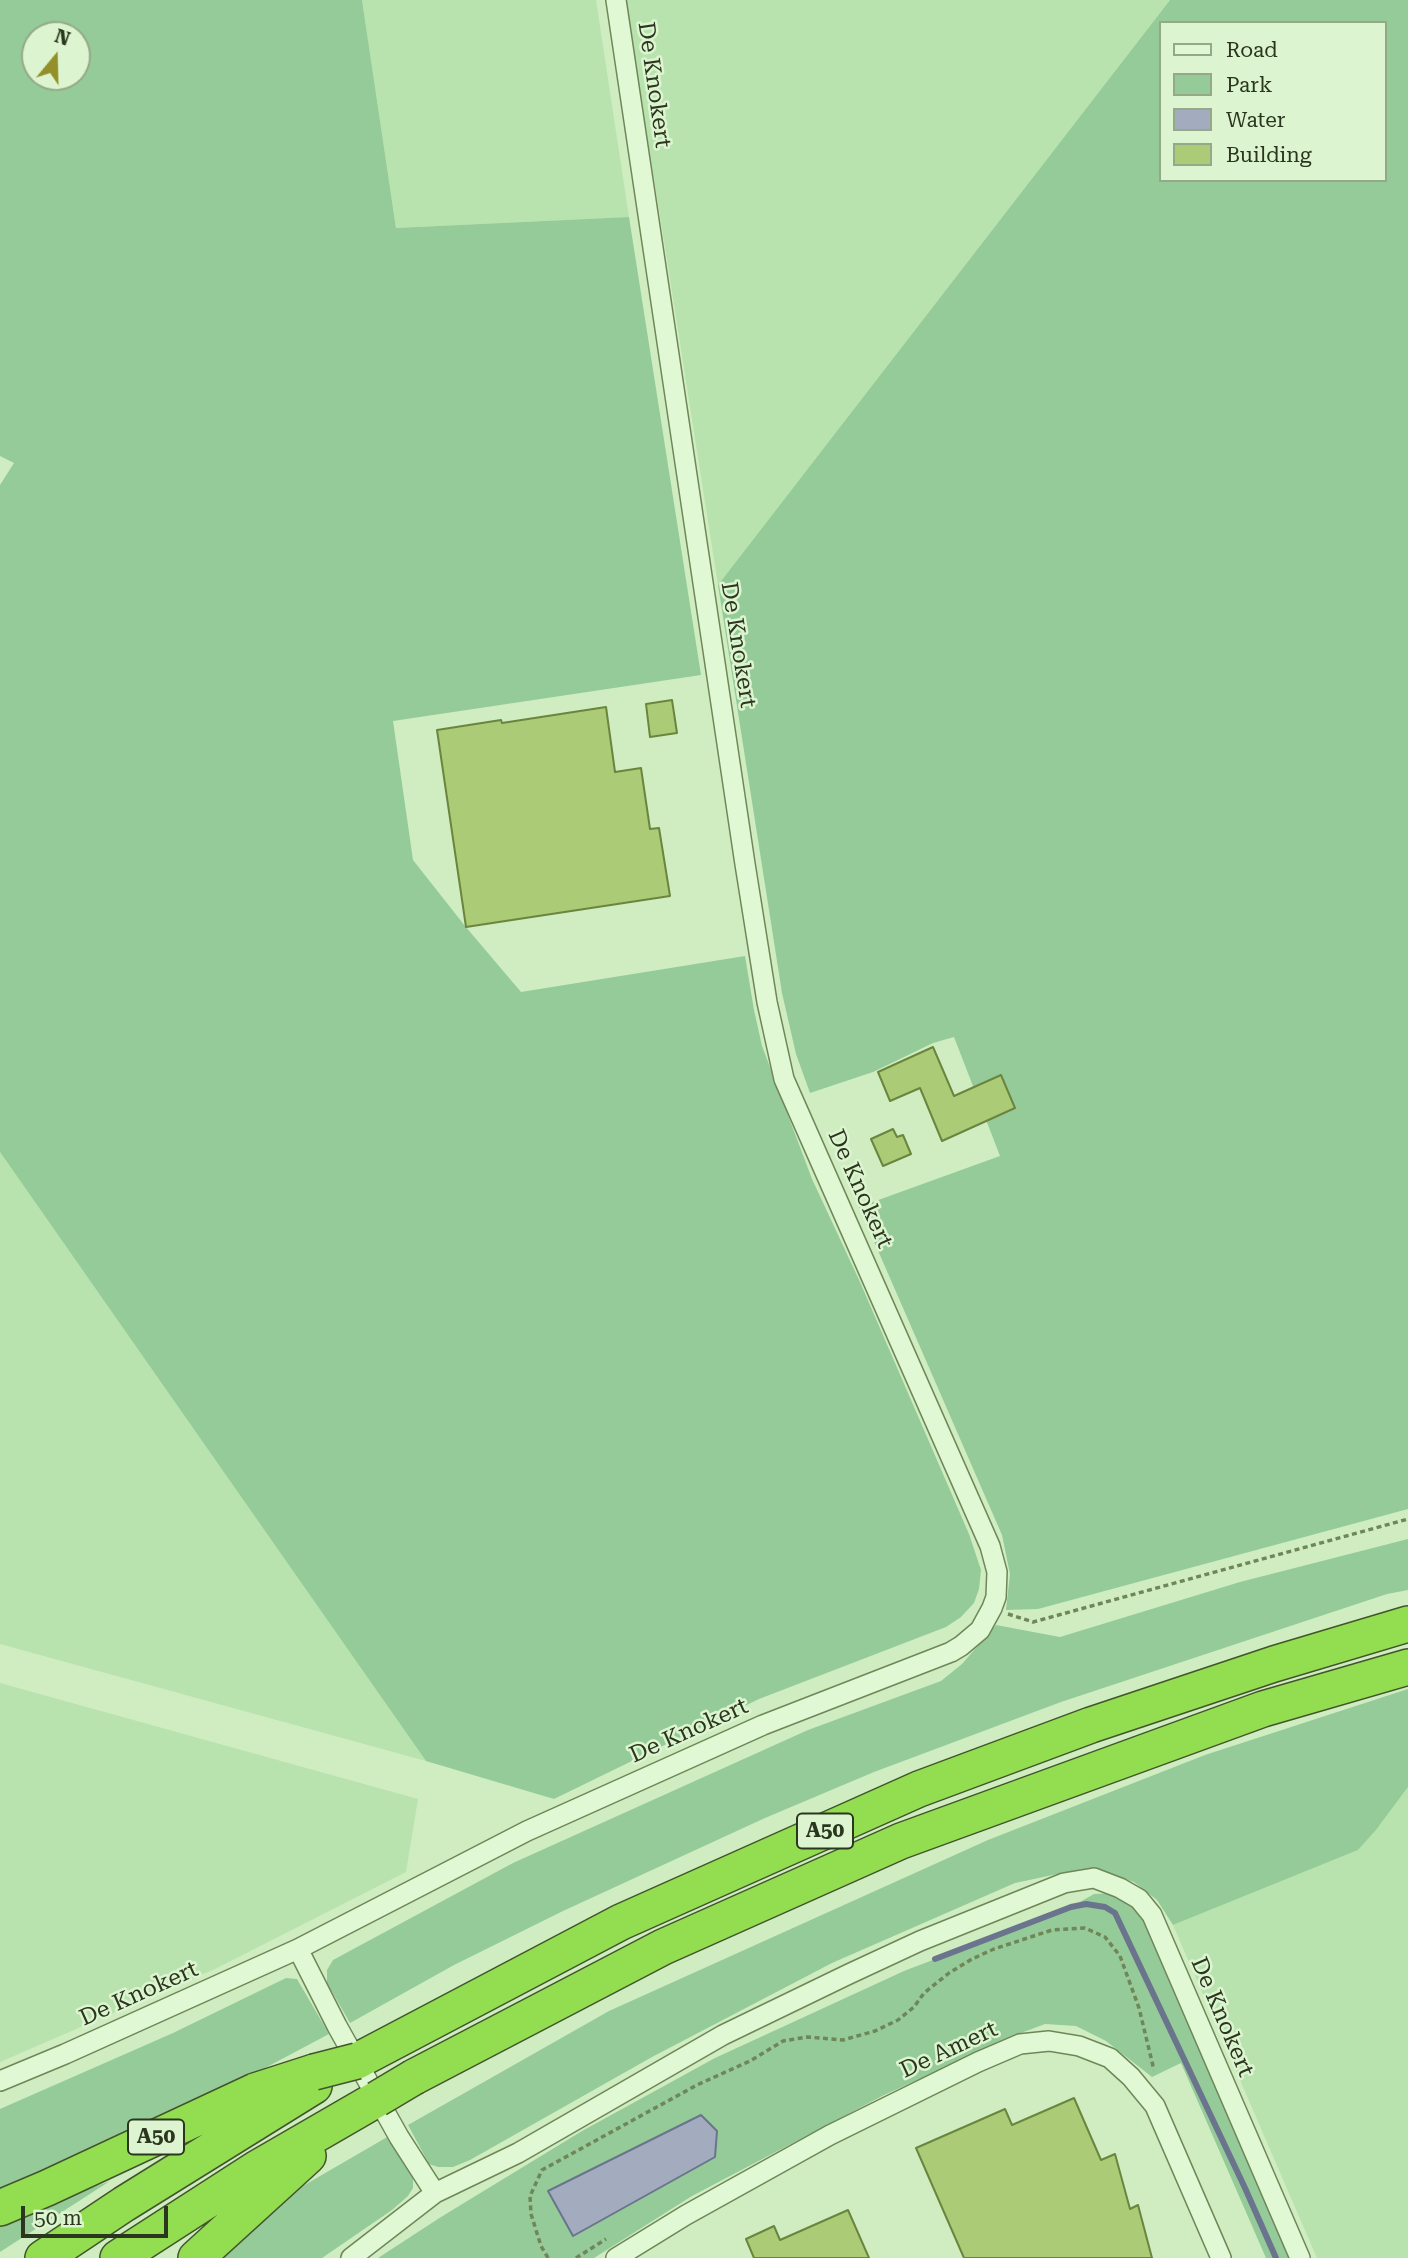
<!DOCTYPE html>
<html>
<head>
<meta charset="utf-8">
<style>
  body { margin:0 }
  #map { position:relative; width:1408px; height:2258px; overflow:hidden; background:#cfedc0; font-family:"Roboto Serif",serif }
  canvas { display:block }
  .legend { position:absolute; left:1159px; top:21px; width:228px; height:161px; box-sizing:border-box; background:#dcf5d0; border:2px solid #95a988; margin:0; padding:9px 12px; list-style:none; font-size:21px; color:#2a361d }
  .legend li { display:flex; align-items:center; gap:14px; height:35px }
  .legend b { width:35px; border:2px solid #95a988 }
  .north { position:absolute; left:21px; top:21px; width:70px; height:70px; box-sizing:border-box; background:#dcf5d0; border:2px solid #95a988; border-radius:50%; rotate:19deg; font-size:19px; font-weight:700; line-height:28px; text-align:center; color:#2a361d }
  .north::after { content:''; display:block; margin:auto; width:24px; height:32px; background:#949029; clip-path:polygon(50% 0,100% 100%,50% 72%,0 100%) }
  .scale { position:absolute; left:21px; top:2206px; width:147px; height:32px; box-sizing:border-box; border:4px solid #2a361d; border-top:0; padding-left:9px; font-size:21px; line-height:24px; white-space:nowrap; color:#2a361d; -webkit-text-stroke:5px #dcf5d0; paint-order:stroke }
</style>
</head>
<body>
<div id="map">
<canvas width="1408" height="2258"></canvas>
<ul class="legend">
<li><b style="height:9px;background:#e0f8d3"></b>Road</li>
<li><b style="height:19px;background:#95cb99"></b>Park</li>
<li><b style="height:19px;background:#a3acbf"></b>Water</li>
<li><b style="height:19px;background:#abcb76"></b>Building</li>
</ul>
<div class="north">N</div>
<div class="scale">50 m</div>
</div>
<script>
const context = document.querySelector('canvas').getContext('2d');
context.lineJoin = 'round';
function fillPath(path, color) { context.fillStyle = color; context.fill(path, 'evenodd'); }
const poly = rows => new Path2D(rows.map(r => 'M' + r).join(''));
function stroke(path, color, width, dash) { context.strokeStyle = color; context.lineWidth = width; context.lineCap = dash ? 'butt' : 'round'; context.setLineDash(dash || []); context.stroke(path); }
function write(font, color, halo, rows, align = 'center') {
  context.font = font + ' "Roboto Serif",serif'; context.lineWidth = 5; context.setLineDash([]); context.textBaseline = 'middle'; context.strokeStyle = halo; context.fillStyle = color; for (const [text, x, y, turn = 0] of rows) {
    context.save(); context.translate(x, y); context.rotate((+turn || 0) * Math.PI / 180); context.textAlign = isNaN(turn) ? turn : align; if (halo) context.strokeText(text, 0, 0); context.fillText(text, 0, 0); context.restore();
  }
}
const farmland = poly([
  [362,0,596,0,629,217,396,228],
  [625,0,1170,0,718,585,664,241],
  [0,1152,273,1541,426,1761,0,1644],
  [0,1683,418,1799,406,1872,215,1969,0,2062],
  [1408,1787,1408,2258,1317,2258,1173,1925,1358,1850,1376,1830]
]);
const green = poly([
  [0,0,362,0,396,228,629,217,701,675,393,721,413,860,465,926,521,992,745,956,754,1010,762,1046,812,1179,860,1282,969,1534,981,1570,979,1589,974,1603,961,1617,946,1627,759,1699,554,1799,426,1761,0,1152,0,485,14,463,0,456],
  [35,35,77,35,77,77,35,77],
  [1170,0,1408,0,1408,1509,1038,1609,1006,1610,1010,1574,1002,1535,859,1207,1000,1156,954,1037,933,1043,873,1072,810,1093,796,1054,782,993,718,585],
  [1161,23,1385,23,1385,180,1161,180],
  [1408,1539,1408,1590,1387,1594,1061,1702,874,1772,765,1818,563,1911,454,1965,350,2023,327,1983,327,1970,333,1960,513,1863,808,1730,941,1681,962,1664,996,1625,1060,1637,1240,1582],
  [1408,1689,1408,1787,1376,1830,1358,1850,1173,1925,1157,1900,1134,1882,1105,1872,1067,1872,1015,1883,832,1963,652,2057,470,2160,453,2167,438,2167,429,2164,408,2125,609,2011,988,1840,1205,1755],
  [1117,1893,1136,1904,1158,1949,1289,2258,1266,2258,1181,2063,1152,2077,1106,2041,1076,2026,1045,2024,1021,2033,884,2095,692,2196,594,2258,378,2258,441,2217,582,2131,715,2058,904,1971,1071,1907,1094,1894],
  [286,1978,297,1979,329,2034,265,2068,0,2195,0,2109,173,2033],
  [389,2136,413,2179,413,2188,408,2196,392,2210,322,2258,218,2258,289,2194],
  [110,2181,0,2252,0,2222]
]);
const water = poly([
  [701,2115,717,2131,715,2157,573,2236,548,2191,701,2115]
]);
const stream = poly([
  [935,1959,1071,1907,1086,1904,1105,1907,1115,1913,1245,2188,1276,2258]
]);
const building = poly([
  [672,700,677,733,650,737,646,704,672,700],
  [606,707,615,772,641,768,650,829,659,828,670,896,466,927,437,730,501,720,502,723,606,707],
  [933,1047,954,1096,1001,1075,1015,1108,942,1141,920,1088,890,1101,878,1072,933,1047],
  [893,1129,897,1137,903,1135,911,1154,883,1166,871,1139,893,1129],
  [1074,2098,1101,2160,1115,2154,1130,2209,1138,2205,1152,2258,964,2258,916,2148,1005,2109,1012,2125,1074,2098],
  [848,2210,869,2258,754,2258,746,2239,774,2226,780,2240,848,2210]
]);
const path = poly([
  [1008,1614,1033,1622,1408,1519],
  [548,2258,541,2246,531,2214,530,2196,542,2170,697,2085,750,2061,783,2041,807,2037,843,2040,875,2031,898,2020,914,2007,924,1993,949,1973,972,1959,994,1949,1052,1930,1085,1928,1105,1937,1120,1956,1139,2008,1154,2070],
  [576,2258,606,2239]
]);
const street = poly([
  [616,0,745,864,767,1002,784,1079,990,1546,997,1572,996,1597,992,1608,980,1630,961,1646,951,1652,763,1725,527,1831,298,1949,337,2026,399,2137,435,2193,518,2153,723,2035,849,1974,920,1941,1064,1883,1094,1878,1120,1888,1139,1899,1152,1915,1300,2258],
  [0,2081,65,2054,298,1949],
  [351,2258,435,2193],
  [616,2258,686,2215,830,2135,978,2062,1020,2044,1049,2041,1079,2046,1110,2058,1131,2077,1155,2106,1221,2258]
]);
const highway = poly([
  [357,2061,621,1922,919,1789,1091,1725,1274,1664,1408,1624],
  [414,2077,663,1947,901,1841,1263,1709,1408,1667],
  [0,2208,47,2188,255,2091,314,2072],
  [43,2258,124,2204,314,2086],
  [118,2258,256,2169,377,2099],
  [196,2258,308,2156]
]);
const highwayBridge = poly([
  [314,2072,357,2061],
  [377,2099,414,2077]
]);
const shields = [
  [825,1831,56],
  [156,2137,56]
];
const shieldNames = [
  ["A50",825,1831],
  ["A50",156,2137]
];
const streetNames = [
  ["De Knokert",654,85,82],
  ["De Knokert",738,645,81],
  ["De Knokert",860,1189,66],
  ["De Knokert",689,1731,-24],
  ["De Knokert",139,1994,-24],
  ["De Knokert",1222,2017,67],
  ["De Amert",949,2050,-25]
];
fillPath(farmland, '#b8e3ae');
fillPath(green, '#95cb99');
fillPath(water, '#a3acbf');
stroke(water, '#6b748d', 2);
stroke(stream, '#6b748d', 6);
fillPath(building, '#abcb76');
stroke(building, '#6b853f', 2);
stroke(street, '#6f8658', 22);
stroke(highway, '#43542d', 38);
stroke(path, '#6f8658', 3.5, [5, 3.5]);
stroke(street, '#e0f8d3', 19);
stroke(highway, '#93dd51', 35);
stroke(highwayBridge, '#43542d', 38, []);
stroke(highwayBridge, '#93dd51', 35);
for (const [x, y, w] of shields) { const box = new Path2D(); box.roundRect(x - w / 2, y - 17.5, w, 35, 5); context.fillStyle = '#dcf5d0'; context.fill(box); stroke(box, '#2a361d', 2); }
write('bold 21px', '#2a361d', null, shieldNames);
write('23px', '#2a361d', '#dcf5d0', streetNames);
</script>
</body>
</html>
